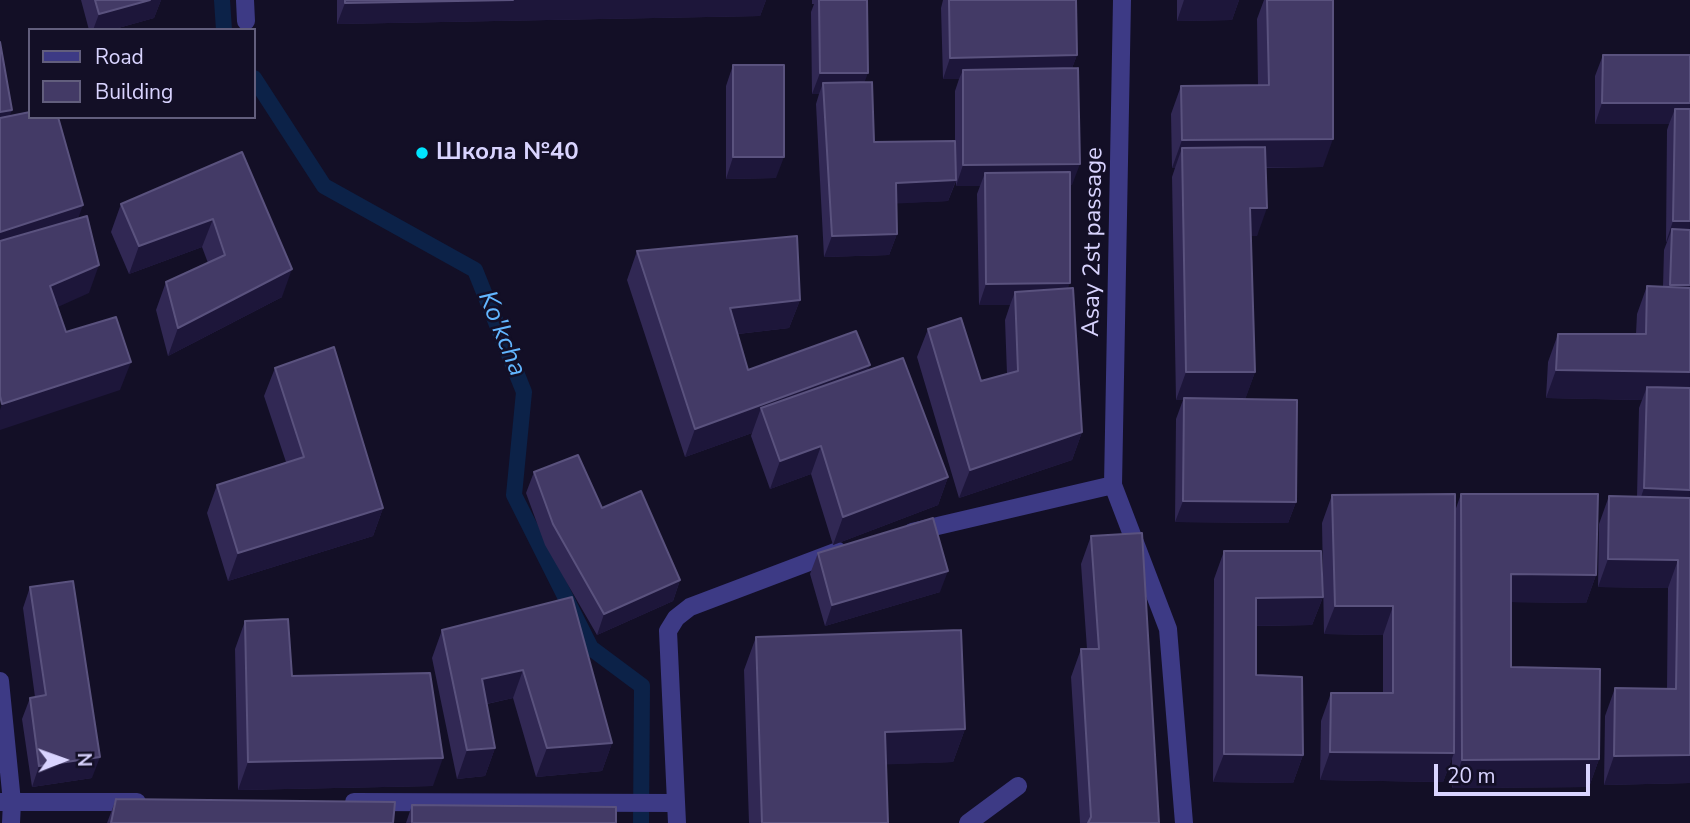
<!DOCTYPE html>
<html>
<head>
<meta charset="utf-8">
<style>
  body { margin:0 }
  #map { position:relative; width:1690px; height:823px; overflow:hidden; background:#130f26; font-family:"Nunito Sans",sans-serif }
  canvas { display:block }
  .legend { position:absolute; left:28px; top:28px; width:228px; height:91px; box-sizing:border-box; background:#130f26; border:2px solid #625e7d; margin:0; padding:9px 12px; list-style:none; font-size:21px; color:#d9d4ff }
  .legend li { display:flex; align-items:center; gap:14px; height:35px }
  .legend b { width:35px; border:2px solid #625e7d }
  .north { position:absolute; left:28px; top:725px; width:70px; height:70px; -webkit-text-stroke:5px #130f26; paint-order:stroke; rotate:89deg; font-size:19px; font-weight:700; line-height:28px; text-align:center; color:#d9d4ff }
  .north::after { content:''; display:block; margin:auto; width:24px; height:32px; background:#d9d4ff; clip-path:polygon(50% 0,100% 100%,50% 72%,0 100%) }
  .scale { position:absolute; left:1434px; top:764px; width:156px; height:32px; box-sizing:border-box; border:4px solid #d9d4ff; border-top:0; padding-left:9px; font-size:21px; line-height:24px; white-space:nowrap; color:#d9d4ff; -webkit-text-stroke:5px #130f26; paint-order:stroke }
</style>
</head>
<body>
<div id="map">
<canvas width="1690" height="823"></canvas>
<ul class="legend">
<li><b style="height:9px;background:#3d3a85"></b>Road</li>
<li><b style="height:19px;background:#433a66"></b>Building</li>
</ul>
<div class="north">N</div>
<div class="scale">20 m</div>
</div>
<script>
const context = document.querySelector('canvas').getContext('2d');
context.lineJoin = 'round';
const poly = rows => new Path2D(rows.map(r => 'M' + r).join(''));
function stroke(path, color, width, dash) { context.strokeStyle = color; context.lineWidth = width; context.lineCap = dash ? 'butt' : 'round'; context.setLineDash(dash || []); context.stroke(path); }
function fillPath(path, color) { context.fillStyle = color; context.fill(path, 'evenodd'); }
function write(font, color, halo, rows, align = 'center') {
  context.font = font + ' "Nunito Sans",sans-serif'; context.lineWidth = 5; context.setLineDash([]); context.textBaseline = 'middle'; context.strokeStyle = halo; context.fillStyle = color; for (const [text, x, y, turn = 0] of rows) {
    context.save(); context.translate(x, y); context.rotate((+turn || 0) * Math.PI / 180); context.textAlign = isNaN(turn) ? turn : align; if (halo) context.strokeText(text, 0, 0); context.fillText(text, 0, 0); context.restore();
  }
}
const stream = poly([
  [222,0,224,30],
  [254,78,324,186,475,270,524,392,514,495,591,648,642,686,641,823]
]);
const service = poly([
  [245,0,246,21]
]);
const minor = poly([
  [1122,0,1113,485,1168,629,1184,823],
  [912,532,1113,485],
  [0,681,12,802,11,823],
  [0,802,137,802],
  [354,802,676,803],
  [677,823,668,631,676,618,690,607,838,551],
  [968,823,1018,786]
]);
const wall = poly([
  [81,0,161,0,154,18,111,30,89,30],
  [337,0,766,0,760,16,337,24],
  [812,0,867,0,864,82,874,142,955,150,955,91,959,79,943,79,941,8,943,0,1076,0,1077,55,1072,68,1072,185,1070,185,1068,288,1082,432,1072,460,959,498,917,357,928,329,981,381,1007,374,1005,320,1010,305,979,305,977,194,980,186,956,186,956,181,948,201,896,203,897,234,889,255,824,257,816,104,819,94,812,94,811,12,814,4,812,4],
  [1177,0,1239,0,1232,20,1177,21],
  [1264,0,1333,0,1323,167,1266,168,1257,236,1251,236,1255,372,1245,399,1296,502,1288,523,1175,522,1176,419,1183,400,1176,400,1172,177,1175,168,1172,168,1171,114,1181,86,1258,85,1257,19],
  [1603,55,1690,55,1690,783,1604,785,1605,716,1615,688,1667,689,1668,588,1598,587,1599,524,1609,496,1637,497,1639,408,1642,400,1546,398,1548,362,1558,334,1636,334,1637,314,1647,286,1663,287,1664,250,1667,242,1666,242,1667,130,1669,124,1595,124,1595,76],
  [733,65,776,178,726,179,726,86],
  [242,152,282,297,168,356,156,310,166,282,208,263,202,247,129,274,111,232,121,204],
  [637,251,800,300,789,328,738,334,748,370,868,371,948,477,938,505,833,545,811,474,770,489,751,436,752,433,685,457,627,280],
  [275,368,383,508,373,536,228,581,207,513,217,485,286,462,264,396],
  [534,472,680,580,673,601,597,635,545,545,526,493],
  [1461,494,1596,575,1586,603,1511,602,1511,667,1599,759,1589,787,1452,788,1452,758,1443,782,1320,780,1321,721,1331,693,1383,693,1383,635,1324,634,1322,523,1332,495,1455,511],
  [1091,536,1159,823,1080,823,1071,677,1081,649,1087,649,1081,564],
  [1224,551,1323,597,1312,625,1256,626,1256,675,1303,755,1293,783,1213,782,1214,579],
  [818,553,940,592,825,626,810,574],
  [30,587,92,778,32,787,22,719,30,698,35,697,23,608],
  [572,597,612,743,602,771,536,777,513,698,487,704,495,748,485,776,457,779,432,658,442,630],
  [245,621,292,676,433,786,238,790,235,649],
  [756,637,965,729,953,762,886,764,888,823,749,823,744,670],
  [116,799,393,823,107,823],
  [412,805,616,823,406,823]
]);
const shadedWall = poly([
  [150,0,161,0,154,18,111,30,93,30,99,14],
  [513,0,766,0,760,16,337,24,345,3],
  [1184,0,1239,0,1232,20,1177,21],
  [1077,55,1069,76,963,70,959,79,943,79,950,58],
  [820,73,868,73,860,94,823,83,819,94,812,94],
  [1602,103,1690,103,1690,124,1675,109,1669,124,1595,124],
  [12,110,4,131,0,132,0,112],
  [1333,139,1323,167,1182,168,1182,148,1175,168,1172,168,1182,140],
  [733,157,784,157,776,178,726,179],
  [1080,164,1072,185,985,186,985,173,980,186,956,186,963,165],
  [956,180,948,201,888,204,896,183],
  [83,205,73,233,0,257,0,232],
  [1250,208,1267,208,1257,236,1240,236],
  [213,219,202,247,129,274,139,246],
  [1673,221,1690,221,1690,242,1672,229,1667,242,1666,242],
  [897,234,889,255,824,257,832,236],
  [99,265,89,293,40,315,50,286],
  [292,269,282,297,168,356,178,328],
  [1070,283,1062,304,1015,292,1010,305,979,305,986,284],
  [1670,285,1690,285,1690,307,1662,306],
  [800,300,789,328,720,336,730,308],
  [131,362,120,390,0,430,0,410,2,404],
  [870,365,859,393,761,408,752,433,685,457,695,429],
  [1556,370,1690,372,1690,400,1647,387,1642,400,1546,398],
  [1186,372,1255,372,1245,400,1176,400],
  [1082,432,1072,460,959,498,970,470],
  [821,446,811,474,770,489,780,461],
  [948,477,938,505,833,545,843,517],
  [1644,488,1690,490,1690,511,1637,509],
  [1183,501,1296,502,1288,523,1175,522],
  [383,508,373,536,228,581,238,553],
  [1608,559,1678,560,1668,588,1598,587],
  [948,571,940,592,825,626,832,605],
  [1511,574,1596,575,1586,603,1500,602],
  [680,580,673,601,597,635,604,614],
  [1323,597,1312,625,1246,626,1256,598],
  [1335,606,1393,606,1383,635,1324,634],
  [523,670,513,698,472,707,482,679],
  [965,729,953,762,873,765,885,732],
  [612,743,602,771,536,777,547,748],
  [495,748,485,776,457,779,467,750],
  [1330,752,1454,753,1443,782,1320,780],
  [1224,754,1303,755,1293,783,1213,782],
  [1690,755,1690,783,1604,785,1614,756],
  [100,757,92,778,32,787,39,766],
  [443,758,433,786,238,790,248,762],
  [1599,759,1589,787,1452,788,1462,760]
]);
const building = poly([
  [95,0,150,0,99,14,95,0],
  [345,0,513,0,345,3,345,0],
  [819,0,867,0,868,73,820,73,819,0],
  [949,0,1076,0,1077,55,950,58,949,0],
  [1267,0,1333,0,1333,139,1182,140,1181,86,1269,85,1267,0],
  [0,42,12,110,0,112,0,42],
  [1603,55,1690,55,1690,103,1602,103,1603,55],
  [733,65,784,65,784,157,733,157,733,65],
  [1078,68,1080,164,963,165,963,70,1078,68],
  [872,82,874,142,955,141,956,180,896,183,897,234,832,236,823,83,872,82],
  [1675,109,1690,109,1690,221,1673,221,1675,109],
  [30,112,30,117,58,117,83,205,0,232,0,118,30,112],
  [1265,147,1267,208,1250,208,1255,372,1186,372,1182,148,1265,147],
  [242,152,292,269,178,328,166,282,225,255,213,219,139,246,121,204,242,152],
  [1070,172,1070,283,986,284,985,173,1070,172],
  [87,216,99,265,50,286,66,332,116,317,131,362,2,404,0,396,0,241,87,216],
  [1672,229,1690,230,1690,285,1670,285,1672,229],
  [797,236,800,300,730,308,748,370,856,331,870,365,695,429,637,251,797,236],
  [1647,286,1690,288,1690,372,1556,370,1558,334,1646,334,1647,286],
  [1073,288,1082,432,970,470,928,329,961,318,981,381,1018,371,1015,292,1073,288],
  [334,347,383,508,238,553,217,485,304,457,275,368,334,347],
  [903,358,948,477,843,517,821,446,780,461,761,408,903,358],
  [1647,387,1690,388,1690,490,1644,488,1647,387],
  [1184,398,1297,400,1296,502,1183,501,1184,398],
  [578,455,602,508,641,491,680,580,604,614,553,524,534,472,578,455],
  [1455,494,1454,753,1330,752,1331,693,1393,693,1393,606,1335,606,1332,495,1455,494],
  [1461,494,1598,494,1596,575,1511,574,1511,667,1600,669,1599,759,1462,760,1461,494],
  [1609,496,1690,498,1690,755,1614,756,1615,688,1676,689,1678,560,1608,559,1609,496],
  [933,518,948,571,832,605,818,553,933,518],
  [1142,533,1159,823,1088,823,1091,817,1081,649,1099,649,1091,536,1142,533],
  [1224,551,1321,551,1323,597,1256,598,1256,675,1302,677,1303,755,1224,754,1224,551],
  [73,581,100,757,39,766,30,698,46,695,30,587,73,581],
  [572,597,612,743,547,748,523,670,482,679,495,748,467,750,442,630,572,597],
  [288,619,292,676,430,673,443,758,248,762,245,621,288,619],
  [961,630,965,729,885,732,888,823,762,823,756,637,961,630],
  [116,799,395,802,393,823,111,823,116,799],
  [412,805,616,807,616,823,412,823,412,805]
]);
const markers = [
  [422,153,7,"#00e5ff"]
];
const poiNames = [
  ["Школа №40",436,153]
];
const streetNames = [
  ["Asay 2st passage",1094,242,-89]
];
const waterNames = [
  ["Ko'kcha",501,334,68]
];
stroke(stream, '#0c2248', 16);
stroke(service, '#3d3a85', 18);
stroke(minor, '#3d3a85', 18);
fillPath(wall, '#312854');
fillPath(shadedWall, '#1d163a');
fillPath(building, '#433a66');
stroke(building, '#5a527e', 2);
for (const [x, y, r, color] of markers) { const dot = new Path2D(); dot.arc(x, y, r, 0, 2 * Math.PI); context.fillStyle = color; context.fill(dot); stroke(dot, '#130f26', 2.5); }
write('bold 24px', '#d9d4ff', '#130f26', poiNames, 'left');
write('24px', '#d9d4ff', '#130f26', streetNames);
write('italic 26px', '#62b6ff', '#130f26', waterNames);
</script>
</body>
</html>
